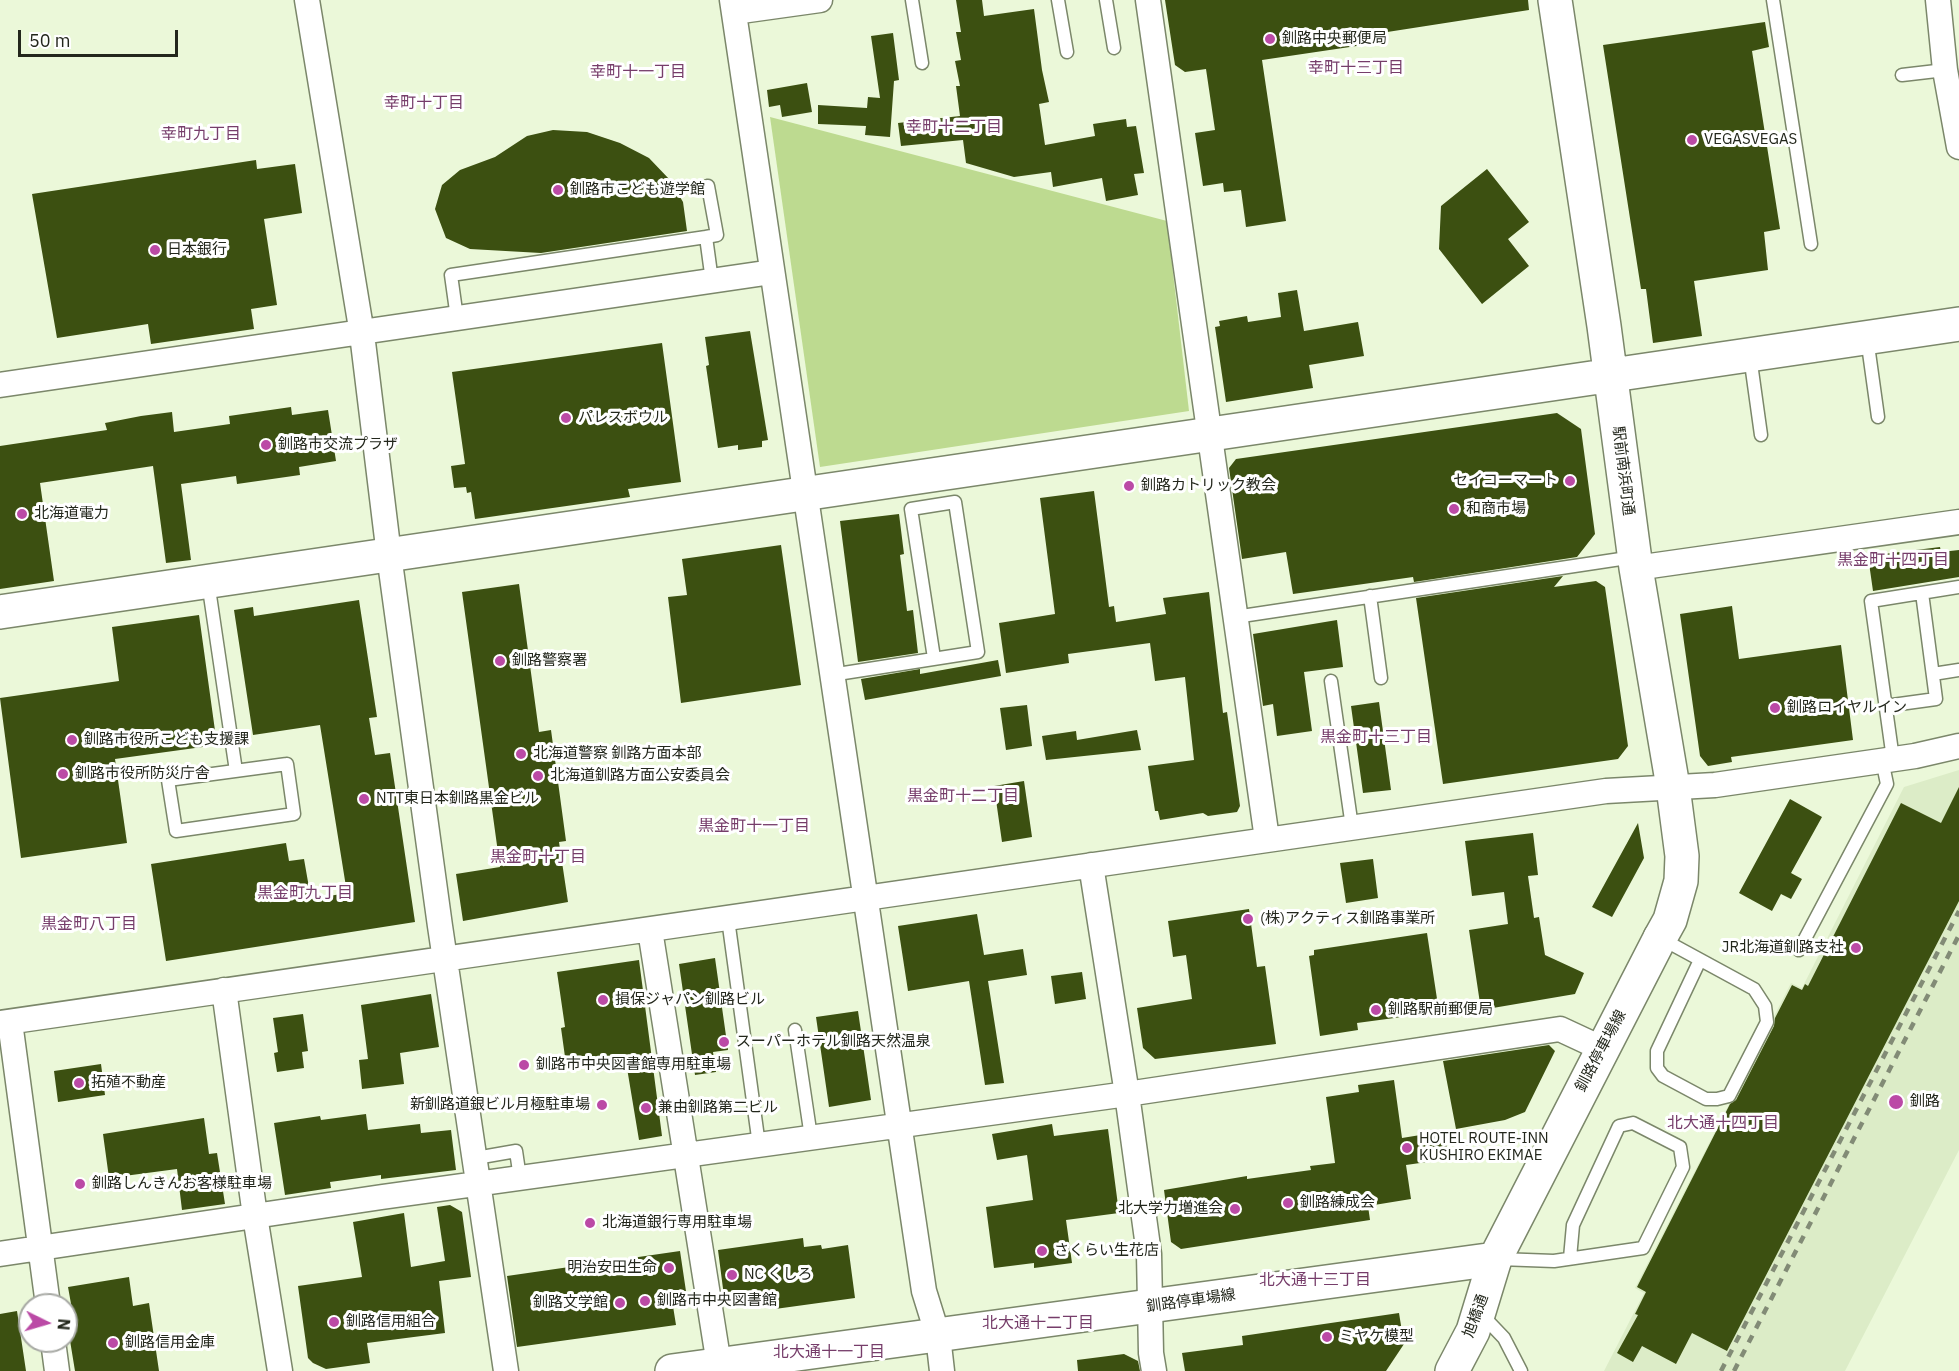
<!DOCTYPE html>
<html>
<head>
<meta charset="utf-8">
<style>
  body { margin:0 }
  #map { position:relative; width:1959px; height:1371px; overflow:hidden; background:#ebf8d9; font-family:"IBM Plex Sans",sans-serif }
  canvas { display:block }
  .north { position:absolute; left:18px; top:1293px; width:60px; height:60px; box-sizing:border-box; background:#fff; border:2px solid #a7a9a4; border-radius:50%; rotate:95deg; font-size:16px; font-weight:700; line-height:24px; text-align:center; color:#23271c }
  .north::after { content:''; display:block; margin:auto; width:21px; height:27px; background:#bb4aa6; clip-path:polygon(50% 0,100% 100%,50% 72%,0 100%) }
  .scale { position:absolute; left:18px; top:30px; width:160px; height:27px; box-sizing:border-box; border:3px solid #23271c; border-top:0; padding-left:8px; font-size:18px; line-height:21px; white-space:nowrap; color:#23271c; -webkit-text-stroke:4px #fff; paint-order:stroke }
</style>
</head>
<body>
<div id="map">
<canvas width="1959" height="1371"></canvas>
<div class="north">N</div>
<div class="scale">50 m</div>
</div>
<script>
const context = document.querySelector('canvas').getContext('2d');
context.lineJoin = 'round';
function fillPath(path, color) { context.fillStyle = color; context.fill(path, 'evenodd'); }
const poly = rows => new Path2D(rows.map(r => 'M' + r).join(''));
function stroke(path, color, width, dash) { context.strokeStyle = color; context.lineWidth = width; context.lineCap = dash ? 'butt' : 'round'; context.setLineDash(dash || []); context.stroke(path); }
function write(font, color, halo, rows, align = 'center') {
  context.font = font + ' "IBM Plex Sans","Noto Sans JP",sans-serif'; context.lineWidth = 6; context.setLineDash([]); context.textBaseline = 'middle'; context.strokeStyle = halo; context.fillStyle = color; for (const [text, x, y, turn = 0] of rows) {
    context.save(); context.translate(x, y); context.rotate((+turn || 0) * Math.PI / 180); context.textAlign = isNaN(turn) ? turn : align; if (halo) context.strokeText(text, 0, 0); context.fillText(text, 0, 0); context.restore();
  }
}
const built = poly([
  [1959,770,1959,1150,1845,1371,1604,1371,1644,1293,1635,1288,1791,983,1802,988,1904,787]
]);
const green = poly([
  [770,117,1167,221,1189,411,820,467]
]);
const building = poly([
  [956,0,982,0,984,16,1034,9,1042,70,1049,102,1039,104,1045,145,1095,136,1093,124,1126,119,1127,127,1136,126,1144,173,1134,174,1138,195,1106,201,1102,178,1053,187,1051,172,1014,177,966,163,963,140,901,146,898,123,960,116,956,86,960,86,955,61,961,60,956,32,961,32],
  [1165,0,1528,0,1529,10,1368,35,1370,44,1262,60,1286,221,1246,227,1241,190,1224,192,1223,183,1203,186,1195,133,1215,130,1206,69,1185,72,1175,65],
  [1765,22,1769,47,1752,51,1780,229,1764,232,1768,270,1694,281,1702,336,1653,343,1646,289,1641,289,1603,45],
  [893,33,899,80,894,81,890,137,865,135,866,126,818,124,818,105,867,108,868,97,880,98,871,36],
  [807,83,812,112,782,117,780,105,769,107,767,90],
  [553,130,587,132,620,143,649,158,670,180,683,202,687,231,541,253,470,249,446,238,435,209,442,185,460,170,495,157,527,136],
  [256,160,257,169,295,164,302,213,264,219,277,305,251,309,254,329,151,344,148,324,57,338,32,194],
  [1487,169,1529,222,1508,239,1529,266,1482,304,1439,249,1441,206],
  [1297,290,1304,331,1358,322,1364,356,1309,365,1313,388,1226,402,1215,327,1220,326,1219,321,1247,316,1248,322,1281,317,1278,293],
  [750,331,768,440,762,441,762,447,738,450,738,445,718,448,706,366,709,365,705,337],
  [662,343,681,482,628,489,630,497,475,519,471,492,467,493,466,487,454,488,451,466,465,464,452,372],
  [291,407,292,415,328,410,336,461,299,467,300,475,237,484,236,476,181,484,191,560,166,563,153,466,40,483,54,581,0,589,0,446,107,430,105,423,141,416,172,412,174,432,230,424,229,416],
  [1557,413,1581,429,1595,534,1577,557,1414,582,1413,577,1293,594,1286,552,1242,559,1229,468,1236,459],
  [1094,491,1109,607,1114,606,1116,622,1166,614,1163,598,1209,592,1223,713,1227,712,1240,806,1237,812,1208,816,1203,813,1160,820,1158,811,1155,811,1148,766,1194,760,1185,677,1155,681,1150,643,1068,654,1069,663,1006,673,999,623,1055,614,1040,498],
  [899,514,904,554,900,555,907,611,913,610,918,653,858,662,840,521],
  [781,545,801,685,681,703,668,597,687,595,682,559],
  [1940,547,1941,552,1959,550,1959,577,1873,591,1868,556],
  [1563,576,1554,587,1596,581,1605,587,1628,746,1618,759,1443,784,1416,598],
  [519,584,539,732,551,730,566,841,559,842,568,902,463,921,456,874,500,867,462,592],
  [359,600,377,717,369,718,375,755,390,753,415,922,166,961,151,864,286,843,289,861,304,859,311,899,347,893,320,725,253,735,234,610,253,607,254,616],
  [1732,606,1739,659,1841,645,1853,740,1731,757,1732,762,1708,766,1700,756,1680,614],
  [199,615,217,745,115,759,127,843,21,858,0,698,119,681,112,627],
  [1337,620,1343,667,1304,672,1312,731,1277,736,1273,704,1263,706,1253,634],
  [998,660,1001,676,865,700,861,679,920,669,920,674],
  [1379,702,1391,790,1363,793,1351,706],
  [1027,705,1032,746,1006,750,1000,708],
  [1137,730,1141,750,1046,760,1042,736,1076,731,1077,740],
  [1024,781,1032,837,1002,842,994,786],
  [1959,787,1959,901,1727,1351,1692,1333,1676,1364,1642,1346,1633,1362,1617,1353,1638,1315,1635,1314,1646,1292,1637,1287,1730,1104,1736,1100,1774,1026,1775,1018,1792,985,1802,990,1805,984,1808,986,1901,803,1941,823],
  [1790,799,1822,817,1791,873,1802,879,1791,899,1781,894,1772,911,1739,893],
  [1638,823,1644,858,1612,917,1592,907],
  [1533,833,1538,875,1528,876,1534,918,1539,917,1545,955,1584,973,1575,994,1481,1010,1469,930,1508,924,1504,892,1472,896,1465,841],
  [1373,859,1378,898,1346,903,1340,863],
  [1249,909,1257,967,1265,966,1276,1044,1155,1059,1143,1048,1137,1008,1192,999,1186,955,1173,957,1168,921],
  [977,914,984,955,1023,949,1027,975,988,981,1004,1083,985,1085,969,981,908,991,898,926],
  [1427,933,1439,1012,1357,1023,1358,1030,1320,1036,1309,956,1314,955,1314,950],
  [715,958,728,1050,713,1052,716,1072,695,1075,679,964],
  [639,960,662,1136,639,1140,625,1056,566,1064,561,1028,565,1027,557,972],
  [1082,972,1086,999,1055,1004,1051,976],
  [431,994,439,1047,400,1053,404,1084,362,1089,359,1060,368,1059,361,1005],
  [858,1011,871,1100,829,1107,816,1017],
  [303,1014,308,1051,302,1052,304,1068,277,1072,274,1053,278,1052,273,1018],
  [1549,1045,1555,1051,1525,1112,1505,1120,1456,1129,1443,1061],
  [101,1064,105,1095,58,1102,54,1071],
  [1394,1080,1402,1138,1445,1131,1448,1159,1406,1165,1411,1199,1368,1206,1370,1220,1181,1249,1171,1242,1164,1190,1247,1176,1247,1179,1311,1170,1310,1166,1335,1163,1326,1097,1359,1092,1358,1085],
  [366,1114,368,1130,420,1124,421,1133,451,1130,456,1170,381,1179,381,1175,330,1182,331,1188,285,1195,274,1123,320,1116,321,1120],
  [204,1118,209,1154,217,1153,225,1204,182,1210,177,1169,109,1178,103,1134],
  [1052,1124,1054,1136,1108,1129,1119,1213,1066,1220,1072,1263,1034,1268,1034,1263,994,1268,986,1207,1033,1200,1027,1155,997,1160,992,1134],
  [450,1205,462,1212,471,1277,439,1281,445,1333,367,1343,370,1363,326,1369,313,1363,308,1358,298,1286,362,1277,353,1222,404,1213,411,1267,445,1261,437,1207],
  [803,1238,804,1247,821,1245,822,1249,848,1245,855,1298,775,1309,774,1297,725,1304,718,1250],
  [680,1251,687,1298,672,1300,676,1325,517,1347,507,1276],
  [129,1277,133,1306,149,1303,159,1371,75,1371,66,1316,73,1315,68,1287],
  [17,1311,26,1371,0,1371,0,1314],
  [1399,1313,1404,1344,1386,1371,1185,1371,1182,1353,1243,1345,1242,1336],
  [1124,1354,1138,1361,1140,1371,1078,1371,1077,1360]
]);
const lane = poly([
  [912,0,922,63],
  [1058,0,1067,52],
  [1106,0,1114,48],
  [1773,0,1811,244],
  [1902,75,1945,70],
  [706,237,717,235,708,186],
  [457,318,451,275,706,237,712,281],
  [1867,338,1878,417],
  [1750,356,1761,435],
  [208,582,236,771],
  [1370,596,1381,678],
  [1235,617,1634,557],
  [1933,674,1959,670],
  [831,675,978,652,955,502,911,509,934,658],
  [1331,681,1352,827],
  [1885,706,1936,699,1922,593],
  [1893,759,1871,601,1959,587],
  [287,764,294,814,176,831,168,780,287,764],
  [728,919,759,1145],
  [1662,939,1754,989,1765,1006,1767,1022,1729,1096,1717,1099,1706,1099,1663,1076,1657,1068,1657,1051,1700,960],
  [1799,950,1887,784,1882,760],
  [795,1030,811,1137],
  [476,1158,516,1151,520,1178],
  [1499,1259,1554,1261,1643,1248,1683,1167,1680,1147,1633,1123,1619,1126,1573,1225,1570,1258],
  [1482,1315,1504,1338,1521,1371]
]);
const street = poly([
  [307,0,362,334,389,555,440,926,506,1371],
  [732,0,924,1291,938,1336,942,1371],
  [1148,0,1267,839],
  [1938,0,1945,70,1959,147],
  [734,12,820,0],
  [0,385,772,272],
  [1636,568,1959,522],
  [1091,865,1127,1094,1149,1254,1151,1353,1154,1371],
  [650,930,720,1371],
  [224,990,255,1216,280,1371],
  [10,1022,48,1305],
  [0,1023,1606,791,1715,785,1915,756,1959,746],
  [0,1254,382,1197,1127,1094,1560,1029,1603,1049],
  [53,1341,57,1371]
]);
const secondary = poly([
  [1555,0,1604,326,1636,568,1673,787,1682,856,1681,881,1670,920,1660,938],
  [0,612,1959,324],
  [1452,1371,1473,1331,1495,1259]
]);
const primary = poly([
  [672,1371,1495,1259,1660,938]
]);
const rail = poly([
  [1721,1371,1959,911],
  [1734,1371,1959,935]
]);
const markers = [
  [1270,39,6,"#bb4aa6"],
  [1692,140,6,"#bb4aa6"],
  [558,190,6,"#bb4aa6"],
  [155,250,6,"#bb4aa6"],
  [566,418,6,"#bb4aa6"],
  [266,445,6,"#bb4aa6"],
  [1570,481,6,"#bb4aa6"],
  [1129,486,6,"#bb4aa6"],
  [1454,509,6,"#bb4aa6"],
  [22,514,6,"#bb4aa6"],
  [500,661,6,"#bb4aa6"],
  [1775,708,6,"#bb4aa6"],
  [72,740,6,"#bb4aa6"],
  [521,754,6,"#bb4aa6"],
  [63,774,6,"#bb4aa6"],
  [538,776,6,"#bb4aa6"],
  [364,799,6,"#bb4aa6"],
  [1248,919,6,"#bb4aa6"],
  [1856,948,6,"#bb4aa6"],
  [603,1000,6,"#bb4aa6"],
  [1376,1010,6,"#bb4aa6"],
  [724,1042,6,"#bb4aa6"],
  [524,1065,6,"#bb4aa6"],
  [79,1083,6,"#bb4aa6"],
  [1896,1102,8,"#bb4aa6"],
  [602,1105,6,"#bb4aa6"],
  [646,1108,6,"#bb4aa6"],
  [1407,1148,6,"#bb4aa6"],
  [80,1184,6,"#bb4aa6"],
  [1288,1203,6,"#bb4aa6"],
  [1235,1209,6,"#bb4aa6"],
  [590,1223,6,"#bb4aa6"],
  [1042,1251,6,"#bb4aa6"],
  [669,1268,6,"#bb4aa6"],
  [732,1275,6,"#bb4aa6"],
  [645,1301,6,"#bb4aa6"],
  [620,1303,6,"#bb4aa6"],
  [334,1322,6,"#bb4aa6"],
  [1327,1337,6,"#bb4aa6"],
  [113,1343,6,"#bb4aa6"]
];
const poiNames = [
  ["釧路中央郵便局",1282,39],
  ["VEGASVEGAS",1704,140],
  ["釧路市こども遊学館",570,190],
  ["日本銀行",167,250],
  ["パレスボウル",578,418],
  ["釧路市交流プラザ",278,445],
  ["セイコーマート",1558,481,"right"],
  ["釧路カトリック教会",1141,486],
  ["和商市場",1466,509],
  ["北海道電力",34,514],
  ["釧路警察署",512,661],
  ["釧路ロイヤルイン",1787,708],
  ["釧路市役所こども支援課",84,740],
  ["北海道警察 釧路方面本部",533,754],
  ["釧路市役所防災庁舎",75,774],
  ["北海道釧路方面公安委員会",550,776],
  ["NTT東日本釧路黒金ビル",376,799],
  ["(株)アクティス釧路事業所",1260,919],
  ["JR北海道釧路支社",1844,948,"right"],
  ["損保ジャパン釧路ビル",615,1000],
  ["釧路駅前郵便局",1388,1010],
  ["スーパーホテル釧路天然温泉",736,1042],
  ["釧路市中央図書館専用駐車場",536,1065],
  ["拓殖不動産",91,1083],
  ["釧路",1910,1102],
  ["新釧路道銀ビル月極駐車場",590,1105,"right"],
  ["兼由釧路第二ビル",658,1108],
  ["HOTEL ROUTE-INN",1419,1139],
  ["KUSHIRO EKIMAE",1419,1156],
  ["釧路しんきんお客様駐車場",92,1184],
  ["釧路練成会",1300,1203],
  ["北大学力増進会",1223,1209,"right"],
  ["北海道銀行専用駐車場",602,1223],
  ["さくらい生花店",1054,1251],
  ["明治安田生命",657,1268,"right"],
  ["NC くしろ",744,1275],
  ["釧路市中央図書館",657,1301],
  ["釧路文学館",608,1303,"right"],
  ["釧路信用組合",346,1322],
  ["ミヤケ模型",1339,1337],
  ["釧路信用金庫",125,1343]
];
const streetNames = [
  ["駅前南浜町通",1623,471,83],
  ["釧路停車場線",1601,1051,-62],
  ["釧路停車場線",1191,1301,-8],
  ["旭橋通",1476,1316,-70]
];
const neighbourhoodNames = [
  ["幸町十三丁目",1356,68],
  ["幸町十一丁目",638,72],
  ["幸町十丁目",424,103],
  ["幸町十二丁目",954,127],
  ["幸町九丁目",201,134],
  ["黒金町十四丁目",1893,560],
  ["黒金町十三丁目",1376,737],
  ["黒金町十二丁目",963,796],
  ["黒金町十一丁目",754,826],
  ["黒金町十丁目",538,857],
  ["黒金町九丁目",305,893],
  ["黒金町八丁目",89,924],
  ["北大通十四丁目",1723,1123],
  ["北大通十三丁目",1315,1280],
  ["北大通十二丁目",1038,1323],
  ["北大通十一丁目",829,1352]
];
fillPath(built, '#dcecc7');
fillPath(green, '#bdda90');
fillPath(building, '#3c5011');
stroke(lane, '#7b876a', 15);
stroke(street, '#7b876a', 27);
stroke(secondary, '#7b876a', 36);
stroke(primary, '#7b876a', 36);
stroke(lane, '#fff', 12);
stroke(street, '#fff', 24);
stroke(secondary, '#fff', 33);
stroke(primary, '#fff', 33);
stroke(rail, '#828b76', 4.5, [8, 8]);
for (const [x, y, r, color] of markers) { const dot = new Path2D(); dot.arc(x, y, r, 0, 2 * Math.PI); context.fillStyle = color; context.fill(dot); stroke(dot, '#fff', 2); }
write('15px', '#23271c', '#fff', poiNames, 'left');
write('15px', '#23271c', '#fff', streetNames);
write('16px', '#763d6a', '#fff', neighbourhoodNames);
</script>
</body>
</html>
